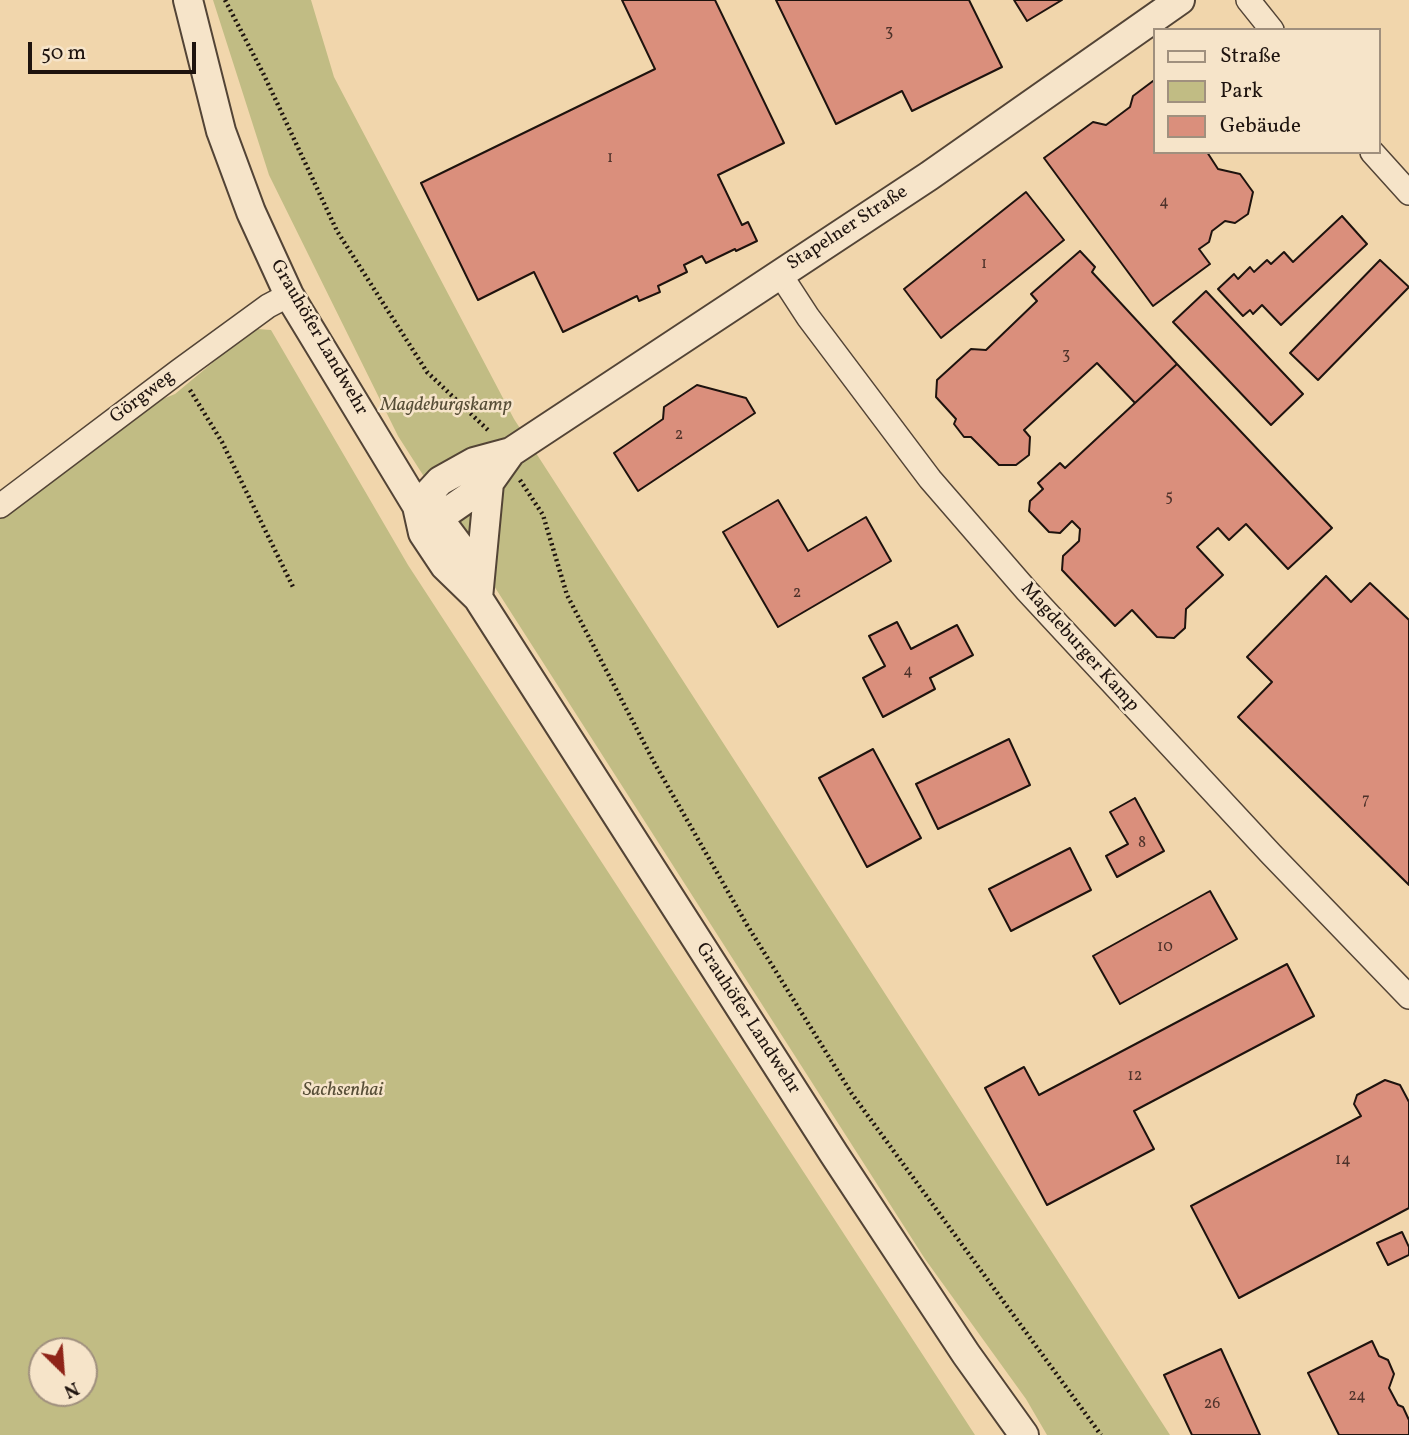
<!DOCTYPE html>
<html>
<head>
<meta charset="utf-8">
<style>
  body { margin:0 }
  #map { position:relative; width:1409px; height:1435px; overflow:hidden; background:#f1d6ac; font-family:Vollkorn,serif }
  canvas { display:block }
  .legend { position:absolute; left:1153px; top:28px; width:228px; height:126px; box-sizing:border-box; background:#f6e4c9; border:2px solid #a0907e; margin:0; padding:9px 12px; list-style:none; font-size:21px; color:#1e130e }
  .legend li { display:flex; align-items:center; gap:14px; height:35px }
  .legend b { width:35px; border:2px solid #a0907e }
  .north { position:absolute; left:28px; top:1337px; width:70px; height:70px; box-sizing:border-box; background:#f6e4c9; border:2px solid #a0907e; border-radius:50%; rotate:155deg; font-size:19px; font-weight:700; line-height:28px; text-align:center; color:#1e130e }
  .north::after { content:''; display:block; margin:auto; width:24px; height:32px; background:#8f2418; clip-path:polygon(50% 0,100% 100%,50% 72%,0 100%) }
  .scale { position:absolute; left:28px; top:42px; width:168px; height:32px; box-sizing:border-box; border:4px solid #1e130e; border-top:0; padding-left:9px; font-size:21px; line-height:24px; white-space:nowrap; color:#1e130e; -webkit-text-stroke:5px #f6e4c9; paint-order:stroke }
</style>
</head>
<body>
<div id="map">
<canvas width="1409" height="1435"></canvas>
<ul class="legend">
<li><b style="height:9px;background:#f6e4c9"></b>Straße</li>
<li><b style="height:19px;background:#c1bc84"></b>Park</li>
<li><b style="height:19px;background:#da8f7c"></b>Gebäude</li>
</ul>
<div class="north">N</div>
<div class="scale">50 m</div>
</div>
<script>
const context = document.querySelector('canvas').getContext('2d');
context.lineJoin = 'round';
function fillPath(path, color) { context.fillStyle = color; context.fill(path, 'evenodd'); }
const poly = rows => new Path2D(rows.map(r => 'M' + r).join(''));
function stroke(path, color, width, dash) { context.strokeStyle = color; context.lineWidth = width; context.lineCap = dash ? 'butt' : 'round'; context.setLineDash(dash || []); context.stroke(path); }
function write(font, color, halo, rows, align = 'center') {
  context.font = font + ' Vollkorn,serif'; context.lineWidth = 5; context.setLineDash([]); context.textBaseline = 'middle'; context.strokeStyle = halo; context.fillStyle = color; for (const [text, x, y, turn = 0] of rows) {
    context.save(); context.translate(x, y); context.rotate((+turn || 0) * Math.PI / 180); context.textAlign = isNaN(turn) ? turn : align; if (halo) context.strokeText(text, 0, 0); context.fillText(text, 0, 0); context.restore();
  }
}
const green = poly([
  [213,0,311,0,334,77,514,419,1170,1435,1047,1435,1026,1399,925,1259,398,436,269,175],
  [258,329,271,330,408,565,975,1435,0,1435,0,511,153,403,175,394,241,339],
  [42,1351,84,1351,84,1393,42,1393]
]);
const building = poly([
  [622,0,715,0,784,143,718,175,742,225,748,222,757,241,736,251,735,249,706,263,702,256,684,265,687,272,658,286,660,292,639,301,637,296,563,332,534,272,478,300,421,183,655,69,622,0],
  [776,0,969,0,1002,67,912,111,902,91,836,124,776,0],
  [1014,0,1062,0,1027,21,1014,0],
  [1153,81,1155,81,1155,152,1207,152,1218,169,1240,174,1253,192,1248,214,1235,223,1225,221,1212,231,1209,242,1199,249,1210,264,1153,306,1044,158,1093,122,1106,125,1130,107,1133,96,1153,81],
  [1026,192,1064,240,941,338,904,289,1026,192],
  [1342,216,1367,244,1281,325,1262,305,1253,314,1250,310,1243,316,1218,289,1234,274,1238,279,1250,267,1254,272,1267,260,1271,264,1284,252,1293,262,1342,216],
  [1080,251,1095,267,1092,272,1177,364,1135,403,1097,363,1024,430,1030,437,1029,455,1016,465,999,465,971,437,964,437,954,424,956,419,936,397,937,380,971,349,986,350,1037,301,1031,294,1080,251],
  [1380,260,1409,287,1318,380,1290,353,1380,260],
  [1206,291,1303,394,1271,425,1173,322,1206,291],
  [1177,364,1332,528,1288,569,1246,524,1229,540,1218,528,1197,547,1223,575,1186,609,1185,628,1174,638,1157,637,1132,610,1115,626,1062,570,1063,556,1079,541,1080,529,1072,521,1060,533,1049,532,1029,511,1030,501,1043,489,1038,483,1060,463,1065,468,1177,364],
  [697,385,746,398,755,413,638,491,614,453,663,419,664,407,697,385],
  [778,500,808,551,866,517,891,561,778,627,723,532,778,500],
  [1326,576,1351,602,1370,583,1409,620,1409,885,1238,717,1272,682,1247,657,1326,576],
  [897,622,911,649,957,625,973,655,930,678,935,689,883,717,863,678,885,666,869,636,897,622],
  [1009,739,1030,785,938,829,916,784,1009,739],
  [873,749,921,838,867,867,819,778,873,749],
  [1135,798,1164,851,1117,877,1106,856,1128,844,1110,812,1135,798],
  [1070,848,1091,890,1011,931,989,889,1070,848],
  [1210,891,1237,939,1120,1004,1093,956,1210,891],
  [1287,964,1314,1016,1134,1111,1154,1149,1047,1205,985,1088,1024,1067,1039,1095,1287,964],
  [1385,1080,1400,1085,1409,1102,1409,1208,1239,1298,1191,1206,1361,1116,1354,1104,1357,1095,1385,1080],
  [1402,1232,1409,1247,1409,1255,1388,1265,1377,1243,1402,1232],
  [1372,1341,1379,1356,1388,1360,1394,1374,1389,1388,1398,1405,1403,1407,1409,1420,1409,1435,1339,1435,1308,1373,1372,1341],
  [1221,1349,1260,1435,1192,1435,1164,1375,1221,1349]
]);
const path = poly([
  [225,0,264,75,337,231,427,372,490,432],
  [190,390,222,442,294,589],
  [520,480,543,515,567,595,655,764,747,925,852,1094,1101,1435]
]);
const minor = poly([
  [1248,0,1272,30],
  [1372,152,1409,193],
  [780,274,808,317,930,479,1027,591,1271,854,1409,997],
  [0,506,179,371,268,306,289,295]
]);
const tertiary = poly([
  [188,0,221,131,251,212,289,295,417,506,423,533,445,566,478,598,834,1154,966,1354,1024,1435],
  [417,506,440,481,474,462,511,452,929,176,1180,0],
  [417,506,450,510,489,483,511,452],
  [417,506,442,523,465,554,474,586],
  [478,598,489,483]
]);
const numberNames = [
  ["3",889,33],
  ["1",610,159],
  ["4",1164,203],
  ["1",984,265],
  ["3",1066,356],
  ["2",679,436],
  ["5",1169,498],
  ["2",797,594],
  ["4",908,672],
  ["7",1366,801],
  ["8",1142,844],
  ["10",1165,948],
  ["12",1135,1077],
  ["14",1343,1161],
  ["24",1357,1397],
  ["26",1212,1405]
];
const streetNames = [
  ["Stapelner Straße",848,229,-33],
  ["Grauhöfer Landwehr",318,338,60],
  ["Görgweg",143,398,-37],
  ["Magdeburger Kamp",1079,648,48],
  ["Grauhöfer Landwehr",747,1019,57]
];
const parkNames = [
  ["Magdeburgskamp",446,407],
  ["Sachsenhai",343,1092]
];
fillPath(green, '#c1bc84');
fillPath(building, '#da8f7c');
stroke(building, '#1e130e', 2);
stroke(minor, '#534436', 26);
stroke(tertiary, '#534436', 32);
stroke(path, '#1e130e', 4.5, [2, 3.5]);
stroke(minor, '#f6e4c9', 23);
stroke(tertiary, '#f6e4c9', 28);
write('16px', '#4d322a', null, numberNames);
write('19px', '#1e130e', '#f6e4c9', streetNames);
write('italic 19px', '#574e37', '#f6e4c9', parkNames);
</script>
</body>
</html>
